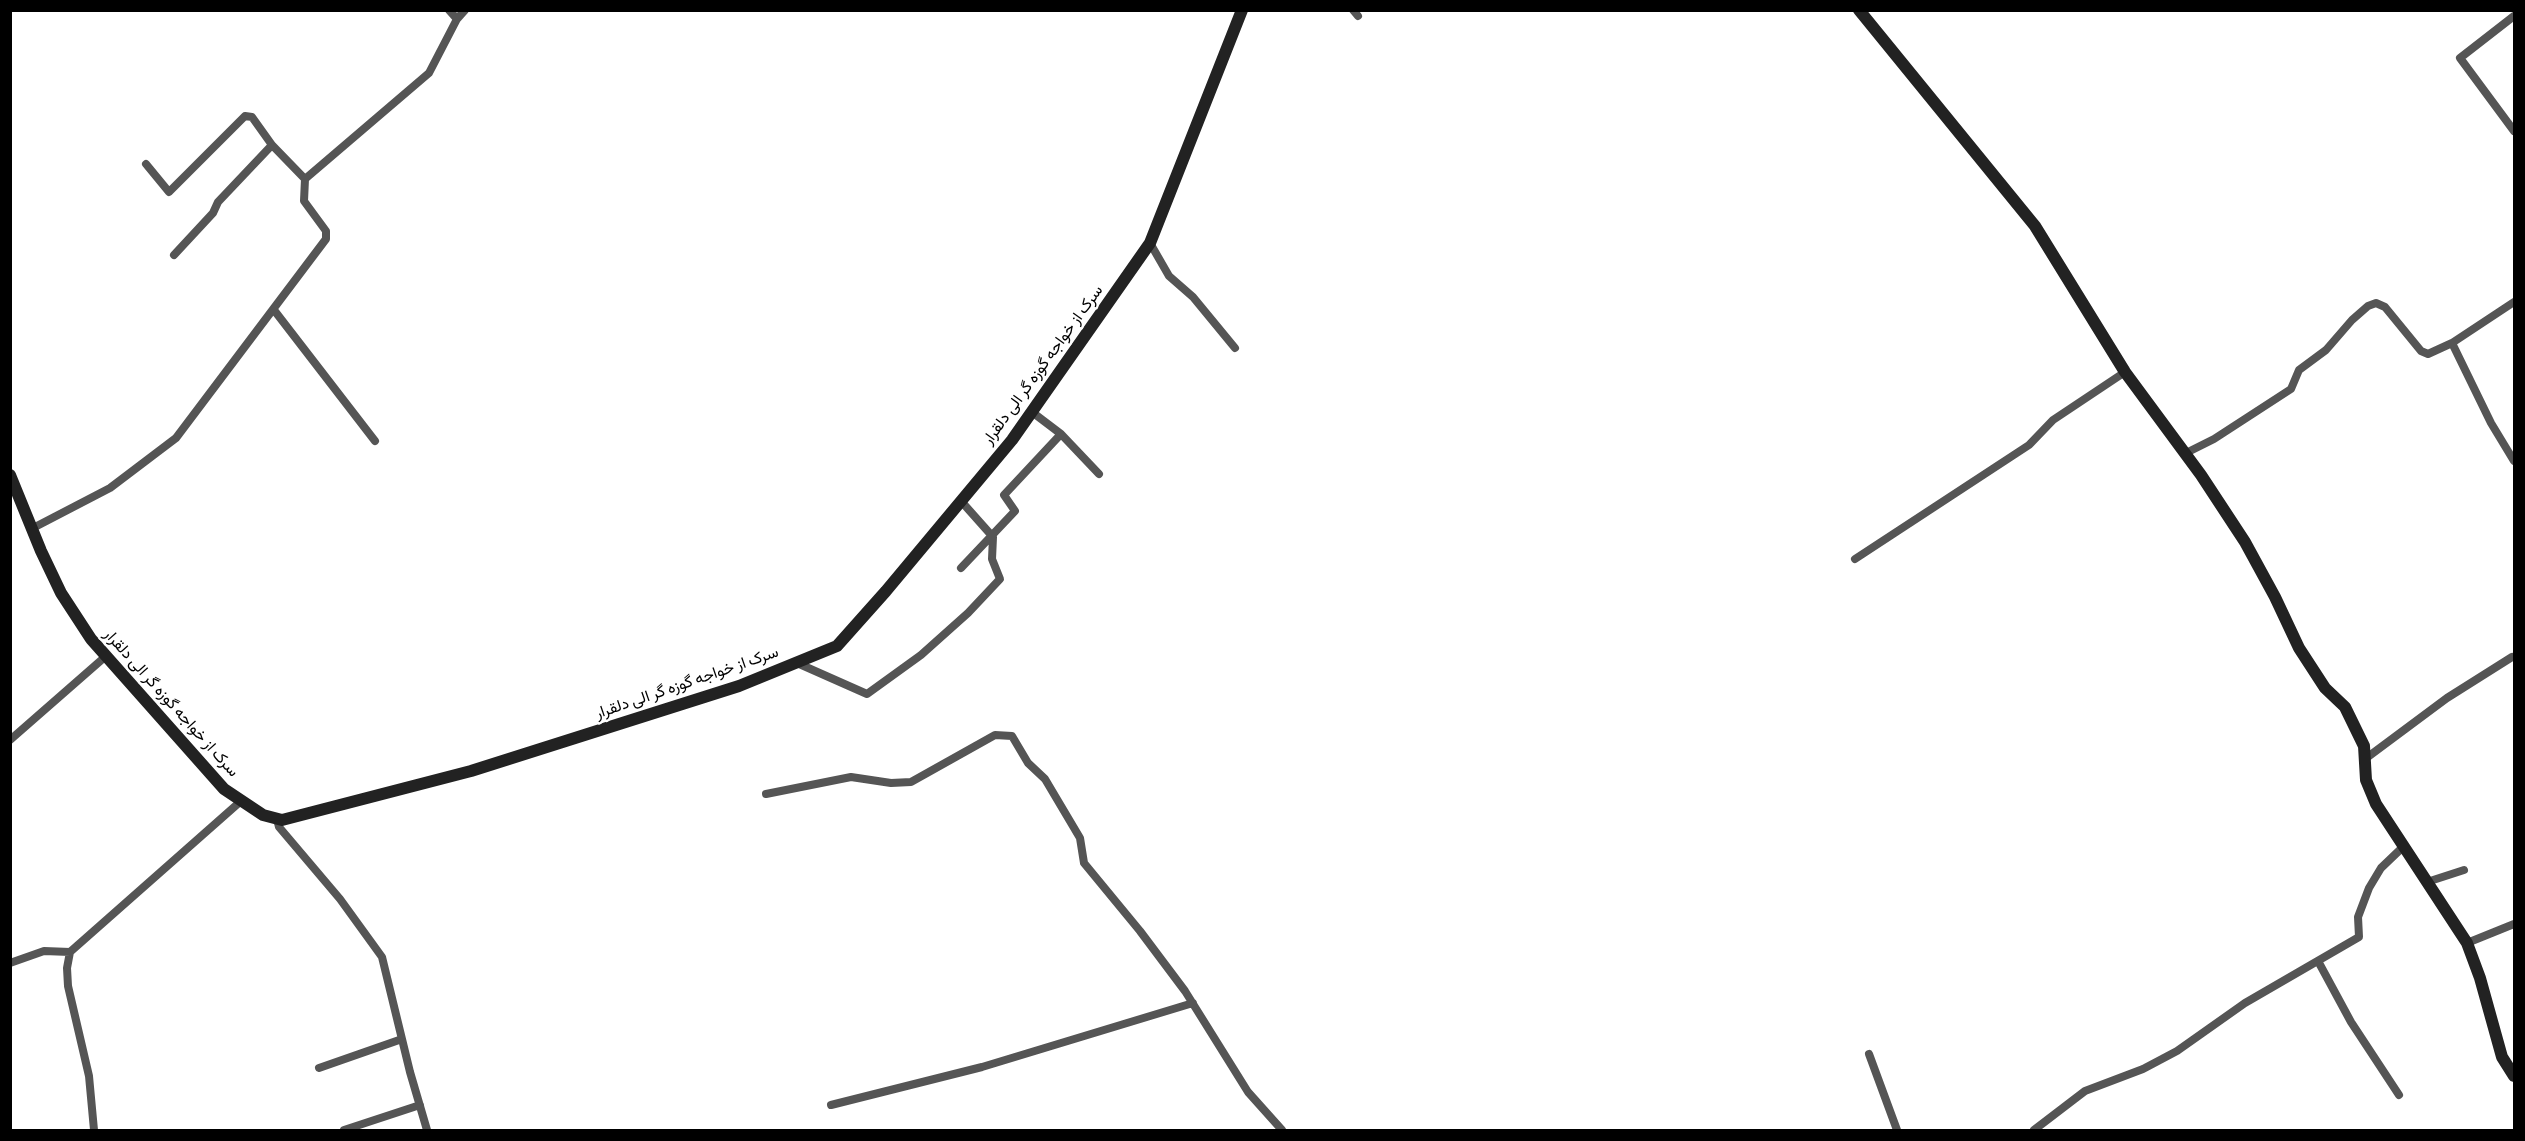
<!DOCTYPE html>
<html>
<head>
<meta charset="utf-8">
<style>
  body { margin:0 }
  #map { position:relative; width:2525px; height:1141px; overflow:hidden; background:#fff; font-family:Manrope,sans-serif }
  canvas { display:block }
  .frame { position:absolute; inset:0; border:12px solid #000; pointer-events:none }
</style>
</head>
<body>
<div id="map">
<canvas width="2525" height="1141"></canvas>
<div class="frame"></div>
</div>
<script>
const context = document.querySelector('canvas').getContext('2d');
context.lineJoin = 'round';
const poly = rows => new Path2D(rows.map(r => 'M' + r).join(''));
function stroke(path, color, width, dash) { context.strokeStyle = color; context.lineWidth = width; context.lineCap = dash ? 'butt' : 'round'; context.setLineDash(dash || []); context.stroke(path); }
function write(font, color, halo, rows, align = 'center') {
  context.font = font + ' Manrope,Vazirmatn,sans-serif'; context.lineWidth = 4.5; context.setLineDash([]); context.textBaseline = 'middle'; context.strokeStyle = halo; context.fillStyle = color; for (const [text, x, y, turn = 0] of rows) {
    context.save(); context.translate(x, y); context.rotate((+turn || 0) * Math.PI / 180); context.textAlign = isNaN(turn) ? turn : align; if (halo) context.strokeText(text, 0, 0); context.fillText(text, 0, 0); context.restore();
  }
}
const street = poly([
  [449,10,457,19],
  [1353,10,1358,16],
  [2514,16,2460,58,2514,131],
  [146,164,169,192,245,116,252,117,272,145,305,179],
  [1150,243,1169,276,1193,297,1235,348],
  [174,255,213,213,218,202,272,145],
  [2514,302,2452,343,2491,423,2514,461],
  [274,310,375,441],
  [1032,412,1061,434,1099,474],
  [2184,454,2214,439,2291,389,2299,370,2326,350,2352,320,2368,306,2376,303,2385,307,2421,351,2428,354,2452,343],
  [33,528,110,488,176,438,326,239,326,231,304,201,305,179,429,73,457,19,465,10],
  [1855,559,2029,445,2053,420,2125,372],
  [961,568,1015,511,1004,495,1061,434],
  [797,663,867,694,921,655,968,613,1000,579,992,559,993,537,961,501],
  [10,740,106,656],
  [2365,759,2447,698,2512,657],
  [766,794,851,777,891,783,911,782,995,735,1012,736,1028,763,1045,779,1080,838,1084,863,1140,931,1185,991,1248,1092,1282,1130],
  [277,819,279,827,340,899,382,957,410,1072,427,1130],
  [2427,882,2464,870],
  [2467,943,2514,924],
  [70,952,67,968,68,986,89,1076,94,1130],
  [2318,961,2351,1022,2399,1095],
  [10,963,44,951,70,952,241,801],
  [1869,1054,1897,1130],
  [319,1068,402,1039],
  [831,1105,982,1067,1193,1003],
  [344,1130,420,1105],
  [2034,1130,2085,1091,2143,1069,2177,1051,2245,1003,2359,937,2358,917,2369,888,2381,868,2404,846]
]);
const secondary = poly([
  [1859,10,2035,226,2125,372,2201,475,2245,542,2275,597,2299,648,2325,688,2345,707,2364,746,2366,780,2376,804,2467,943,2480,978,2502,1057,2514,1076],
  [10,475,41,551,61,593,91,639,224,789,263,815,282,820,471,771,739,686,837,646,886,591,1012,440,1150,243,1242,10]
]);
const streetNames = [
  ["سرک از خواجه گوزه گر الی دلقرار",1043,365,-54],
  ["سرک از خواجه گوزه گر الی دلقرار",687,683,-19],
  ["سرک از خواجه گوزه گر الی دلقرار",171,703,48]
];
stroke(street, '#555', 8);
stroke(secondary, '#222', 12);
write('16px', '#000', '#fff', streetNames);
</script>
</body>
</html>
